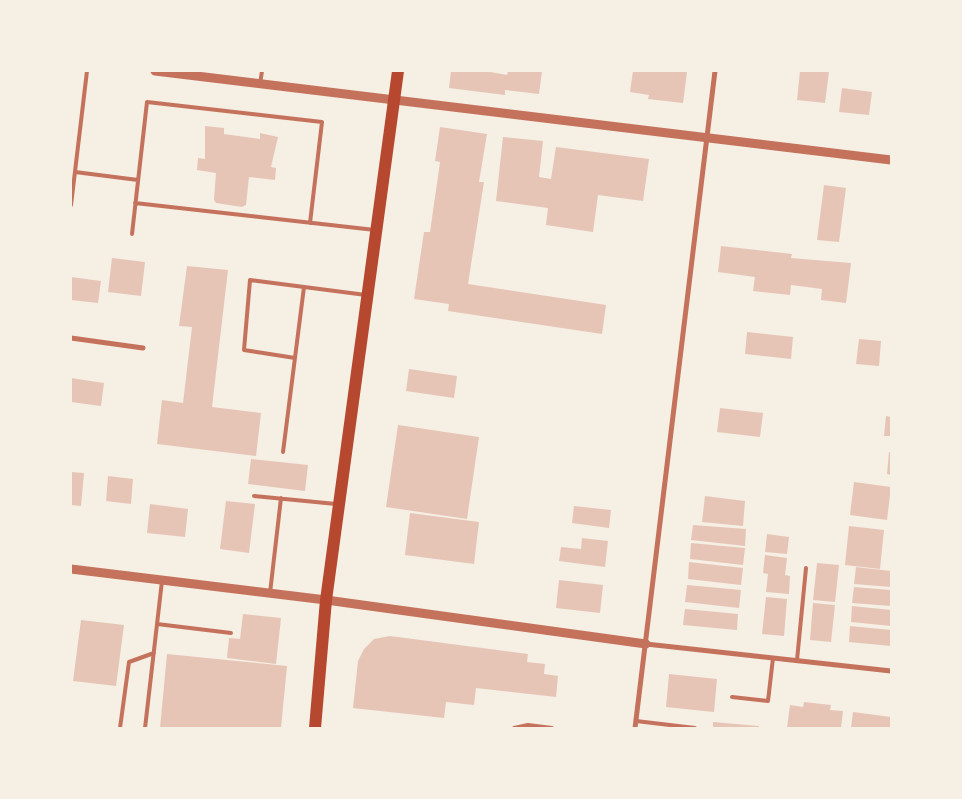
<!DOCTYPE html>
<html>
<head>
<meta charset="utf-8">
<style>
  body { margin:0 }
  #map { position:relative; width:962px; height:799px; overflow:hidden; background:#f6efe4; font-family:Ubuntu,sans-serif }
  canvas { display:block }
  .frame { position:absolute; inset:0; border:72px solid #f6efe4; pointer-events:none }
</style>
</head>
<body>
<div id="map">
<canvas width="962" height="799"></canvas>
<div class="frame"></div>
</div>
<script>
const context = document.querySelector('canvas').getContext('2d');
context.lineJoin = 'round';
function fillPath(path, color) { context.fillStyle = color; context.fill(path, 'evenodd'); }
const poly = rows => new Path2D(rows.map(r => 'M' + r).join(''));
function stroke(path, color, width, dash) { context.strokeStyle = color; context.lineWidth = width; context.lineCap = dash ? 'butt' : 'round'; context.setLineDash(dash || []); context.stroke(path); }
const building = poly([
  [451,71,485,71,507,75,508,71,542,71,539,94,505,90,505,95,449,88],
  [633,71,687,72,683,103,648,99,649,95,630,92],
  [800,71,829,71,825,103,797,100],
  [842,88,872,92,869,115,839,112],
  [205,126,224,128,224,134,260,139,260,133,278,137,271,167,276,168,275,180,249,177,246,205,242,207,216,203,214,200,216,173,197,170,198,158,205,159],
  [440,127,487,134,479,182,484,182,468,284,606,305,602,334,448,311,449,304,414,299,424,232,430,232,440,162,435,161],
  [503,137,543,141,539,177,551,179,556,147,649,159,643,201,598,195,593,232,546,225,548,208,496,201],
  [824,185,846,188,839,242,817,240],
  [721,246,792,254,791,258,851,263,846,303,821,300,822,289,791,285,790,295,753,291,755,277,718,272],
  [112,258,145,262,141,296,108,292],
  [187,266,228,270,212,407,261,413,256,456,157,444,162,400,183,403,192,327,179,326],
  [71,277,101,281,98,303,71,300],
  [747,332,793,337,791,359,745,354],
  [859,339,881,341,879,366,856,364],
  [409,369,457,376,454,398,406,391],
  [71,378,104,383,101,406,71,402],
  [720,408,763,413,760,437,717,432],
  [886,416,891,417,891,436,884,436],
  [398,425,479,437,467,519,386,507],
  [889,452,891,452,891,475,887,474],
  [251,459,308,465,305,491,248,484],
  [71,472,84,473,81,506,71,505],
  [108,476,133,479,131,504,106,501],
  [854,482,891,487,887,520,850,515],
  [705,496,745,501,743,526,702,522],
  [226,501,255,504,249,553,220,549],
  [150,504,188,509,185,537,147,533],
  [574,506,611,510,609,528,572,523],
  [410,513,479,522,474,564,405,555],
  [693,525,746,529,745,546,691,540],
  [849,526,884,530,880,569,845,565],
  [767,534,789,537,787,554,765,552],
  [582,538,608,541,605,567,559,561,561,547,581,549],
  [691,543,745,548,743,565,690,559],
  [765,555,787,558,785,575,790,576,789,594,766,592,768,574,763,573],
  [689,562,743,568,741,585,688,579],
  [817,563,839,565,835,602,813,600],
  [856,567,891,571,891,587,854,584],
  [559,580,603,585,600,613,556,608],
  [687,585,741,590,739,608,685,602],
  [854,587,891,590,891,606,852,603],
  [766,597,787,599,784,636,762,634],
  [813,603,835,605,831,642,810,640],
  [852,606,891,610,891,626,851,622],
  [685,609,738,614,737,630,683,625],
  [243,614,281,618,276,664,227,658,229,638,240,639],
  [81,620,124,625,116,686,73,681],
  [850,626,891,630,891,646,849,642],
  [390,636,528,654,527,662,545,664,544,674,558,676,556,697,476,688,474,705,446,702,444,718,353,708,358,661,364,649,374,639],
  [167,654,287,666,281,728,160,728],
  [669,674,717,679,714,712,666,707],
  [804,702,831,705,830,710,843,711,841,728,787,728,790,705,803,707],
  [853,712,891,717,891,728,851,728],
  [713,722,759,726,759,728,713,728]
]);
const service = poly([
  [260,84,262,71],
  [75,172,138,180],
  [135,203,375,230],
  [71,205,87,71],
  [132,234,147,102,322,122,310,223],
  [295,358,244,350,250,280,366,295],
  [283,452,304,287],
  [254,496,336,504],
  [270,593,281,498],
  [157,624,231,633],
  [797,660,806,568],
  [732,697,768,701,773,658],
  [636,721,695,728],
  [120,728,129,662,154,653],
  [145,728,162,581],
  [514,728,528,725,552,728]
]);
const minor = poly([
  [71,338,143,348],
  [646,644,891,671],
  [635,728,715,71]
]);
const tertiary = poly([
  [155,71,891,160],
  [71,569,326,600,646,644]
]);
const primary = poly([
  [315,728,326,600,398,71]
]);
fillPath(building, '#e6c5b7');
stroke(service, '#c5725c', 4);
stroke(minor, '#c5725c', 5);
stroke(tertiary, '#c5725c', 9);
stroke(primary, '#b5482f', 12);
</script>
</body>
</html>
